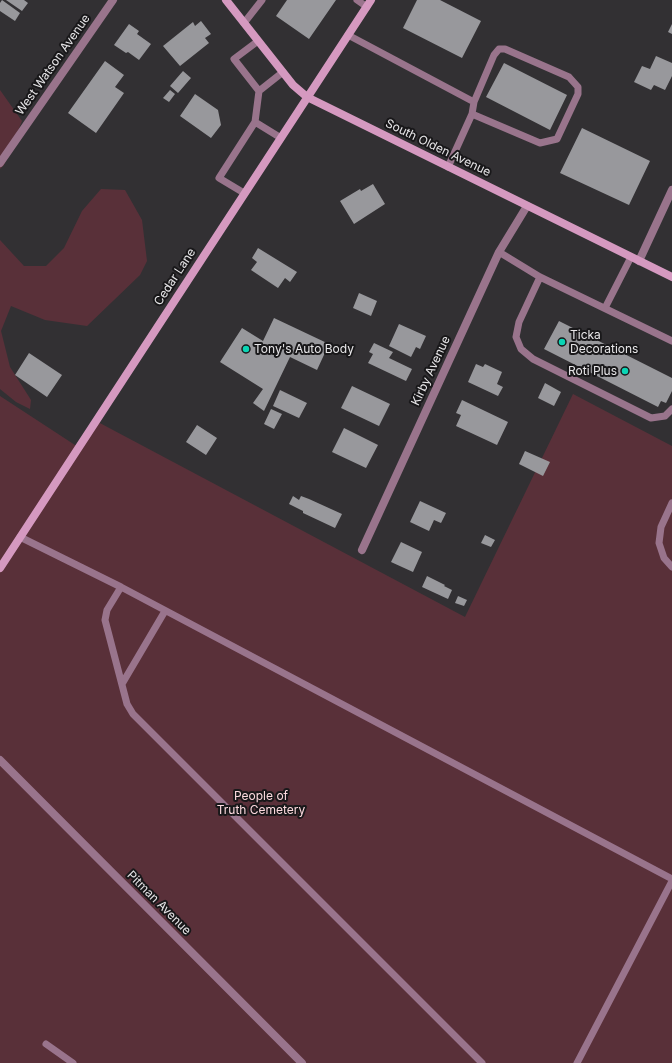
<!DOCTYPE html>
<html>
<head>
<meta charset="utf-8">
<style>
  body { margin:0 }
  canvas { display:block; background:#323033 }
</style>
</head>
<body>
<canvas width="672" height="1063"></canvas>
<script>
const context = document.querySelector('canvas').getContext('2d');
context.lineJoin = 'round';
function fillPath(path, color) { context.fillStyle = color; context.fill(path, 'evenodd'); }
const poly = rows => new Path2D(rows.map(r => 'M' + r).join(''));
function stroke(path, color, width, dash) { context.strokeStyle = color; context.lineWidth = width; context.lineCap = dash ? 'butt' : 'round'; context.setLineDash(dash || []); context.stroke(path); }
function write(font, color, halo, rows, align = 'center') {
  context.font = font + ' Inter,sans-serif'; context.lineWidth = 4; context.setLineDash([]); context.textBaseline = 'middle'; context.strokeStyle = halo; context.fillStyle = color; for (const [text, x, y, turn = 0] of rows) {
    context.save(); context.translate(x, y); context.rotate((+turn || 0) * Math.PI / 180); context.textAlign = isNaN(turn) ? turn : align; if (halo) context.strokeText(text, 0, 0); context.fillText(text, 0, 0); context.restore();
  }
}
const green = poly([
  [0,90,22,121,4,165,0,169],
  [101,189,125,190,142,220,147,261,140,275,87,326,45,320,11,306,1,331,10,367,31,400,30,409,16,402,0,389,0,240,24,266,46,266,64,248,82,211],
  [573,394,672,446,672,1063,0,1063,0,396,78,447,96,421,465,617]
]);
const building = poly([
  [2,0,20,13,15,21,0,11,0,3],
  [6,0,24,0,28,3,22,11],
  [287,0,336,0,309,39,276,16],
  [417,0,440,0,481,21,462,58,403,28],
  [201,21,211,34,205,38,209,43,180,66,163,46,193,22,195,26],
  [129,24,139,31,137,34,151,44,139,60,128,52,126,53,114,45],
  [672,24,672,34,668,32],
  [656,56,672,63,672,76,665,90,654,85,651,90,634,82,642,66,650,69],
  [105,61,124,75,115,87,124,93,96,133,68,113],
  [504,63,567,95,550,130,486,97],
  [183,71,191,78,178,93,170,86],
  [170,90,175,94,169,102,163,98],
  [195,94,218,110,221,125,211,138,180,116],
  [582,128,650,161,629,205,560,173],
  [373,184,385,204,354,224,340,201,360,189,361,191],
  [258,248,297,272,290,282,285,278,278,288,251,270,257,262,252,258],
  [359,293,377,301,371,316,353,308],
  [274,318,329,344,317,370,290,357,264,411,253,403,263,389,220,362,242,328,263,341],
  [559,321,672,378,672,391,666,403,661,401,658,407,544,349],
  [399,324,426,336,420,349,416,347,411,357,389,346],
  [374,343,393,352,389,358,412,369,406,381,368,363,373,354,369,352],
  [29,353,62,375,47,397,15,375],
  [476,364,483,367,485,364,502,372,497,384,503,387,498,396,468,382],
  [545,383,561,392,554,406,538,398],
  [352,386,390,404,379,426,341,408],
  [280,390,307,403,299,418,273,406],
  [462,400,508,422,497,445,456,426,461,415,456,413],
  [271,409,282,414,274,429,264,424],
  [197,425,217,438,206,455,186,442],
  [344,428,378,445,366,468,332,452],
  [525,451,550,462,543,476,519,464],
  [293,496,299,500,301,496,309,499,342,514,335,528,303,513,303,511,289,504],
  [420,501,446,513,441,523,434,520,429,531,410,522],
  [485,535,495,540,491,547,481,543],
  [401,542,422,552,413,572,391,562],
  [427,576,445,585,444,586,452,590,448,599,422,587],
  [458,596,467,600,464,606,455,603]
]);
const lane = poly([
  [357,0,367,7],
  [244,23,262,0],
  [348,35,474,102,472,114,448,167],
  [258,41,234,59,259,91],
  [472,114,540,143,557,139,578,94,578,87,569,77,505,49,499,49,494,55,474,102],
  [255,122,281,138],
  [244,193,219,178,255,122,259,91,283,72],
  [499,252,540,277,672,341],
  [540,277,519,322,516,337,521,349,533,359,651,418,665,416,672,409],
  [605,308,631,257],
  [672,503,661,527,659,543,664,558,672,567],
  [20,537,121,587,672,879],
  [121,587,107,610,105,620,127,704,133,714,482,1063],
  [122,684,165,611],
  [46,1044,73,1063],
  [577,1063,672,881]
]);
const street = poly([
  [0,163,113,0],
  [639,261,672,190],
  [362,550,499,252,527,206],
  [0,760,302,1063]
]);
const secondary = poly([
  [226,0,293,85,307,97,672,277],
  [0,568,371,0]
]);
const markers = [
  [562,342,4,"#0bd5b5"],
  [246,349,4,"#0bd5b5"],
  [625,371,4,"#0bd5b5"]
];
const streetNames = [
  ["West Watson Avenue",53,65,-55],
  ["South Olden Avenue",438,148,26],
  ["Cedar Lane",175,277,-57],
  ["Kirby Avenue",431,371,-65],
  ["Pitman Avenue",159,903,45]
];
const poiNames = [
  ["Ticka",570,335],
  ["Decorations",570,349],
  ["Tony's Auto Body",254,349],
  ["Roti Plus",617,371,"right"]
];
const parkNames = [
  ["People of",261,796],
  ["Truth Cemetery",261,810]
];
fillPath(green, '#593039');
fillPath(building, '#98989c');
stroke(lane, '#99748c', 7);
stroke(street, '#99748c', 8);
stroke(secondary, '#d599c0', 8);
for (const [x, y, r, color] of markers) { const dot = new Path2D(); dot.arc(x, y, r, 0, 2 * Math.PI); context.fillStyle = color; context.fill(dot); stroke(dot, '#19181a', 1.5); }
write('12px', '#e7e6e8', '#19181a', streetNames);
write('12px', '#e7e6e8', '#19181a', poiNames, 'left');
write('12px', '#fddadf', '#19181a', parkNames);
</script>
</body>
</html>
